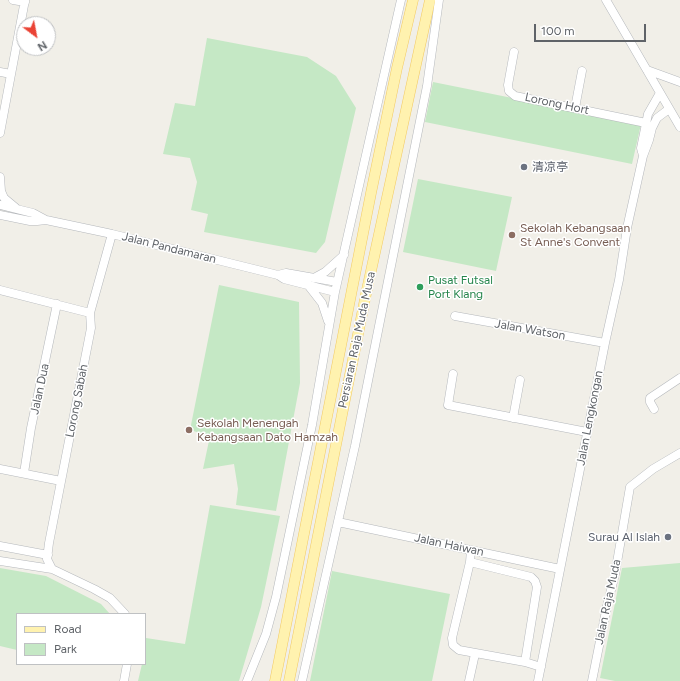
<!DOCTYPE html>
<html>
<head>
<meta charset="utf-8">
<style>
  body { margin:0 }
  #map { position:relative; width:680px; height:681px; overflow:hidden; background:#f1efe8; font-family:Figtree,sans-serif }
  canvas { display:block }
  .legend { position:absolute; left:16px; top:613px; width:130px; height:52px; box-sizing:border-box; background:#fff; border:1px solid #bfc1c3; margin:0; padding:5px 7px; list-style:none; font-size:12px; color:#5f6368 }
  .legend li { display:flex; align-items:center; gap:8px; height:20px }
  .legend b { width:20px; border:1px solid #bfc1c3 }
  .north { position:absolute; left:16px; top:16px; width:40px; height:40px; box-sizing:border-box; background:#fff; border:1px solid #bfc1c3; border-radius:50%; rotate:148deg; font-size:11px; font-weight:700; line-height:16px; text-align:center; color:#5f6368 }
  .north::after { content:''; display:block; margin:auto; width:14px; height:18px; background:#ea4335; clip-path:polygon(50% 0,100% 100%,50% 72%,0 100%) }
  .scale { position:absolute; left:534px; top:24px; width:112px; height:18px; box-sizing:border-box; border:2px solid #5f6368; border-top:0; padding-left:5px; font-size:12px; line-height:14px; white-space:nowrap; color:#5f6368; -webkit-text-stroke:3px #fff; paint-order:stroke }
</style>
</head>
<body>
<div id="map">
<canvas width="680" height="681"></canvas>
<ul class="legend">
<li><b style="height:5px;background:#fff2af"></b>Road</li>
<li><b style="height:11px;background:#c5e8c5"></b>Park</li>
</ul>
<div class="north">N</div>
<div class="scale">100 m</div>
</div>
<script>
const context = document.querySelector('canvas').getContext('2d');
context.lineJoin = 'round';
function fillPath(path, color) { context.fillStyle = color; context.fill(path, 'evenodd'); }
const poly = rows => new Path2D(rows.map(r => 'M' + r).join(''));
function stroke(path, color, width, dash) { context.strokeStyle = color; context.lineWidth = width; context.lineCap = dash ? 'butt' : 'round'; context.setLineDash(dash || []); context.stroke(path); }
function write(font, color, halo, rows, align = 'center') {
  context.font = font + ' Figtree,"Noto Sans SC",sans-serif'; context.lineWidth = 3; context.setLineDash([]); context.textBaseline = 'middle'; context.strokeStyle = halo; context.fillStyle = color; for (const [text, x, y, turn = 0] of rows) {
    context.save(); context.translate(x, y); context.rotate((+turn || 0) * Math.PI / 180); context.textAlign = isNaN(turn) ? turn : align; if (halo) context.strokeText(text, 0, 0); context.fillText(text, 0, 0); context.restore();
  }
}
const green = poly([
  [207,38,307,57,336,76,356,108,325,242,316,253,204,232,208,214,191,210,197,182,190,158,163,154,175,103,195,106],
  [433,82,641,124,632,164,425,122],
  [418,179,512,197,496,271,403,252],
  [219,285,299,302,300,383,276,511,236,505,238,489,234,464,203,469,210,436,190,430],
  [210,505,280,516,261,607,239,681,138,681,142,664,145,664,146,638,185,644],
  [680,563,680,681,615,681,600,678,622,568],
  [0,568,46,576,101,604,110,614,17,614,17,650,0,646],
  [332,571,450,594,432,681,310,681]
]);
const minor = poly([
  [13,0,25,2],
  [606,0,680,127],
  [514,52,508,85,509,91,515,96,646,123],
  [647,70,680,82],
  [0,72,11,74],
  [575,108,582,71],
  [0,133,25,0],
  [642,152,641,148,648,114,660,93],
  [0,177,1,191,4,198,16,208],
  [0,205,33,213,46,220],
  [0,215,30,221,37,221,46,220,112,234,278,275,284,279,335,292],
  [278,275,286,273,337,282],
  [314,278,325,272,344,255],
  [308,285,322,303,328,321],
  [0,290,90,313],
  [455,316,605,343],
  [453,374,448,405,587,432],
  [654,409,650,402,650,398,680,378],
  [513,418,520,380],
  [0,469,61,481],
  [24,473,31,428,57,304],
  [338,522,560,569],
  [0,546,48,555],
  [471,550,470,562,452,638,453,645,459,650,525,662,541,667],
  [0,561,52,569,94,589,110,598,125,614],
  [470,562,531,577,535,581,537,587,525,662],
  [52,569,47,559,49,543,91,328,90,313,112,234],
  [124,681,127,664],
  [247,681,266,634,276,597,312,425,335,292,401,0],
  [302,681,355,446,427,86,439,0],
  [469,681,475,654],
  [538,681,605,343,619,280,627,228,643,156,649,140,652,128,657,118,669,109],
  [592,681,607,606,615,574,630,487,653,469,680,453]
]);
const major = poly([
  [275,681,371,193,397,68,413,0],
  [289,681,366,294,430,0]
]);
const markers = [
  [524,167,4,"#6b7280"],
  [512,235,4,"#8d6e63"],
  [420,287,4,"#2e9e5b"],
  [189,430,4,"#8d6e63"],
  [668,537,4,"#6b7280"]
];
const streetNames = [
  ["Lorong Hort",557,104,12],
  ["Jalan Pandamaran",169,248,14],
  ["Jalan Watson",530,330,10],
  ["Persiaran Raja Muda Musa",357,340,-78],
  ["Jalan Dua",40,389,-78],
  ["Lorong Sabah",77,401,-79],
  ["Jalan Lengkongan",590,418,-79],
  ["Jalan Haiwan",449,545,12],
  ["Jalan Raja Muda",608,602,-78]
];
const worshipNames = [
  ["清凉亭",532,167],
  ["Surau Al Islah",660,537,"right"]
];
const educationNames = [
  ["Sekolah Kebangsaan",520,228],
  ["St Anne's Convent",520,242],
  ["Sekolah Menengah",197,423],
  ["Kebangsaan Dato Hamzah",197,437]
];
const leisureNames = [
  ["Pusat Futsal",428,280],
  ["Port Klang",428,294]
];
fillPath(green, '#c5e8c5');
stroke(minor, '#b5b8bc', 9);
stroke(major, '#f2c960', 11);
stroke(minor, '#fff', 8);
stroke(major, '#fff2af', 10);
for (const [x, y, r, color] of markers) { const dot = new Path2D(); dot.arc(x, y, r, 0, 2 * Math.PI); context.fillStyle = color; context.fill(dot); stroke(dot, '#fff', 1.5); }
write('12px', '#5f6368', '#fff', streetNames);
write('12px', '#5b616d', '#fff', worshipNames, 'left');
write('12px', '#785e54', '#fff', educationNames, 'left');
write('12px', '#27864d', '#fff', leisureNames, 'left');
</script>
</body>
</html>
